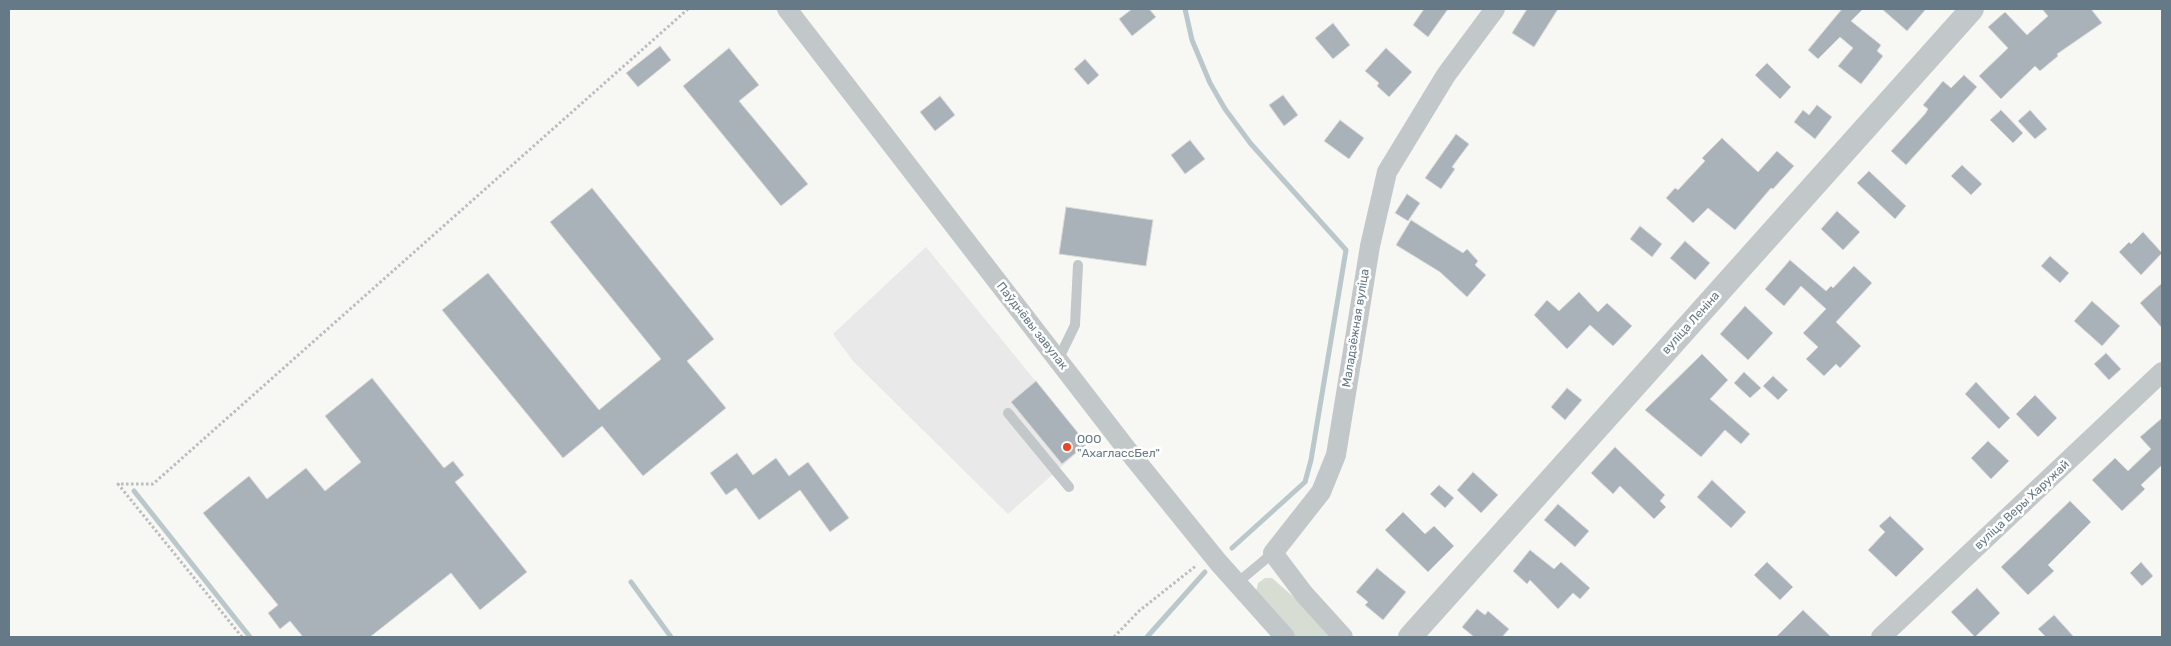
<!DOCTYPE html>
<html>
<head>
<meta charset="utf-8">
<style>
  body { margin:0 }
  #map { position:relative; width:2171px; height:646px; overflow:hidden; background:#f7f7f4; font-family:Rubik,sans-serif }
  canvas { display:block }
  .frame { position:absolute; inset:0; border:10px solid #657986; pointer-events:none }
</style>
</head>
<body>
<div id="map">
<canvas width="2171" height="646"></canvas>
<div class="frame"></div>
</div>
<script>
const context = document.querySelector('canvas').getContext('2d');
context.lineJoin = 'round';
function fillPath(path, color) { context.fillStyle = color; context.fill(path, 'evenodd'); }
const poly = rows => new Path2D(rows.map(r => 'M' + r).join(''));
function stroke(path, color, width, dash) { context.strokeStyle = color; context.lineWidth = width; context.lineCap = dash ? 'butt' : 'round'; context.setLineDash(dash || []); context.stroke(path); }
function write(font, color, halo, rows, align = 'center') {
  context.font = font + ' Rubik,sans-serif'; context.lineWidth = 5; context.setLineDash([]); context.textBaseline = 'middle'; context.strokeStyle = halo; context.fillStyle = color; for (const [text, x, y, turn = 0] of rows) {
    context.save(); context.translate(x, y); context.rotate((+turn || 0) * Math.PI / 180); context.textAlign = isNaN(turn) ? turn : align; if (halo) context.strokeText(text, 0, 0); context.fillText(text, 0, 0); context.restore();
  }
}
const built = poly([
  [926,247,1087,444,1008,514,853,361,833,334]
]);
const green = poly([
  [1265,578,1272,578,1297,600,1330,637,1293,637,1256,592,1258,583]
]);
const stream = poly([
  [1185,9,1192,40,1210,83,1225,109,1251,144,1346,250,1311,460,1305,482,1232,548],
  [134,491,250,637],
  [631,582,671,637],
  [1147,637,1205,572]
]);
const building = poly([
  [1132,9,1149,9,1156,17,1132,36,1119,19,1132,9],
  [1424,9,1448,9,1428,37,1413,25,1424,9],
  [1527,9,1558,9,1534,47,1512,33,1527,9],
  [1842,9,1863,9,1851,21,1881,45,1877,51,1883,56,1861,84,1838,66,1853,48,1840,37,1818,59,1808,50,1842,9],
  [1882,9,1926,9,1907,31,1882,9],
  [2042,9,2091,9,2102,23,2057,54,2058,56,2040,71,2035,66,2001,99,1979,76,2008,48,1988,27,2005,12,2027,35,2048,16,2042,9],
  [1333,23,1350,45,1333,59,1315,38,1333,23],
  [660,46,671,60,638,87,626,73,660,46],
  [729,48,759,85,739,101,808,184,781,206,683,86,729,48],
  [1386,48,1412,72,1389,97,1377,86,1379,83,1365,71,1386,48],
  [1085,59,1099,75,1088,85,1074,69,1085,59],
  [1767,63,1791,87,1780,99,1755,75,1767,63],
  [1964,75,1977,87,1906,165,1891,151,1925,114,1928,109,1923,105,1943,81,1951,88,1964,75],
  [1283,95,1298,115,1284,126,1269,105,1283,95],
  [940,96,955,115,935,131,920,112,940,96],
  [1817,105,1832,117,1815,139,1794,122,1803,110,1809,115,1817,105],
  [2001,110,2023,133,2013,143,1990,120,2001,110],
  [2030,110,2047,129,2035,139,2018,121,2030,110],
  [1340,120,1364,138,1349,159,1324,141,1340,120],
  [1456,134,1469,144,1452,167,1455,169,1441,189,1425,178,1456,134],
  [1722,138,1758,172,1777,151,1794,166,1773,189,1771,188,1735,230,1708,208,1693,223,1666,198,1675,188,1678,190,1705,161,1702,158,1722,138],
  [1190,140,1205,159,1185,174,1171,155,1190,140],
  [1962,165,1982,184,1971,195,1951,176,1962,165],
  [1869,171,1906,206,1895,219,1857,183,1869,171],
  [592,188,714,339,687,361,726,408,643,476,602,426,563,458,442,310,488,273,599,410,661,359,550,222,592,188],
  [1407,194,1420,203,1408,221,1395,213,1407,194],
  [1066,207,1153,220,1146,266,1059,254,1066,207],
  [1837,211,1860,232,1843,250,1821,229,1837,211],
  [1411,220,1463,253,1467,249,1478,261,1475,265,1486,275,1467,297,1440,272,1396,245,1411,220],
  [1640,226,1662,244,1652,257,1630,239,1640,226],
  [2143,232,2162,253,2141,275,2119,252,2129,242,2131,244,2143,232],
  [1685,241,1710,263,1695,280,1670,258,1685,241],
  [2050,256,2069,273,2060,283,2041,266,2050,256],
  [1790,260,1826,291,1831,286,1833,288,1854,266,1872,283,1836,322,1861,346,1840,368,1836,364,1824,376,1806,359,1818,347,1803,333,1826,309,1801,286,1784,306,1765,289,1790,260],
  [2162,283,2162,328,2140,303,2162,283],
  [1579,292,1598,312,1607,303,1632,326,1613,346,1590,325,1567,349,1534,315,1547,300,1559,311,1579,292],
  [2092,301,2120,326,2102,346,2074,321,2092,301],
  [1745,306,1773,333,1748,360,1720,334,1745,306],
  [2106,353,2121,369,2109,380,2094,364,2106,353],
  [1702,354,1728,380,1710,399,1750,434,1741,444,1725,430,1701,457,1645,410,1702,354],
  [1744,372,1761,388,1750,398,1734,383,1744,372],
  [1773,376,1788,390,1778,400,1763,386,1773,376],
  [372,378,444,468,453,461,464,475,455,482,527,572,480,610,451,573,370,637,303,637,290,621,280,629,268,613,278,605,203,513,249,476,267,499,306,468,325,491,361,462,325,416,372,378],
  [1036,381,1087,444,1062,464,1011,402,1036,381],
  [1976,382,2010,418,1999,429,1965,394,1976,382],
  [1567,388,1582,400,1565,420,1551,407,1567,388],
  [2035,395,2057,418,2038,437,2016,414,2035,395],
  [2162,418,2162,465,2141,485,2145,489,2122,511,2092,480,2115,458,2128,471,2151,449,2140,437,2162,418],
  [1988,441,2009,461,1991,479,1971,458,1988,441],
  [1615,447,1665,495,1660,501,1666,507,1654,519,1620,486,1613,494,1591,473,1615,447],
  [737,453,753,475,776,458,789,476,808,462,849,518,830,532,800,490,759,520,736,488,726,495,710,473,737,453],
  [1473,472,1498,495,1481,513,1457,490,1473,472],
  [1712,480,1746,512,1731,528,1697,497,1712,480],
  [1439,485,1454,498,1445,508,1430,494,1439,485],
  [2070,501,2091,522,2048,565,2054,571,2028,595,2001,567,2070,501],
  [1558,504,1589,531,1575,547,1544,520,1558,504],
  [1403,512,1425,534,1434,526,1454,546,1428,572,1385,530,1403,512],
  [1890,516,1924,549,1896,577,1868,550,1885,532,1879,526,1890,516],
  [1530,550,1554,569,1561,562,1590,588,1580,599,1573,593,1558,609,1530,580,1527,584,1513,571,1530,550],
  [1767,562,1793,587,1780,600,1754,575,1767,562],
  [2141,562,2153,576,2142,586,2130,573,2141,562],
  [1377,568,1406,592,1383,620,1365,605,1368,602,1356,592,1377,568],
  [1977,588,2000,613,1975,637,1951,612,1977,588],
  [1477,609,1485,615,1488,611,1509,629,1502,637,1474,637,1462,627,1477,609],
  [1803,610,1831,637,1776,637,1803,610],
  [2054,615,2074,637,2046,637,2038,629,2054,615]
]);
const path = poly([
  [242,637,118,484,153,484,688,9],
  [1114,637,1139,611,1197,565]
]);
const service = poly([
  [1058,360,1075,325,1078,265],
  [1008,413,1069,487],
  [1237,583,1273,553]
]);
const minor = poly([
  [787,9,1129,452,1218,562,1285,637],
  [1343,637,1304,594,1273,553,1321,492,1336,455,1370,246,1387,172,1446,75,1495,9],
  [1881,637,2162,372]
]);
const tertiary = poly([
  [1410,637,1972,9]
]);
const markers = [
  [1067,447,5,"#e94723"]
];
const streetNames = [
  ["вуліца Леніна",1691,323,-48],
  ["Паўднёвы завулак",1032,326,52],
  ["Маладзёжная вуліца",1356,328,-81],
  ["вуліца Веры Харужай",2022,505,-43]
];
const poiNames = [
  ["ООО",1077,440],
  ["\"АхаглассБел\"",1077,454]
];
fillPath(built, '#e8e9e8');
fillPath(green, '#d7ddd3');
stroke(stream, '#bac7cb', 5);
fillPath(building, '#a9b2b8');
stroke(building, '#d9d9d7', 1);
stroke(path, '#babec0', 3, [2.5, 2.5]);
stroke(service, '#c2c7ca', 10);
stroke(minor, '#c2c7ca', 20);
stroke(tertiary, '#c2c7ca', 24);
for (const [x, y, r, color] of markers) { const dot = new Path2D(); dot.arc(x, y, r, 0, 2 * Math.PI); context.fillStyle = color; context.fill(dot); stroke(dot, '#fff', 2); }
write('12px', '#657986', '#fff', streetNames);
write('12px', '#657986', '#fff', poiNames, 'left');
</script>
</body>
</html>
